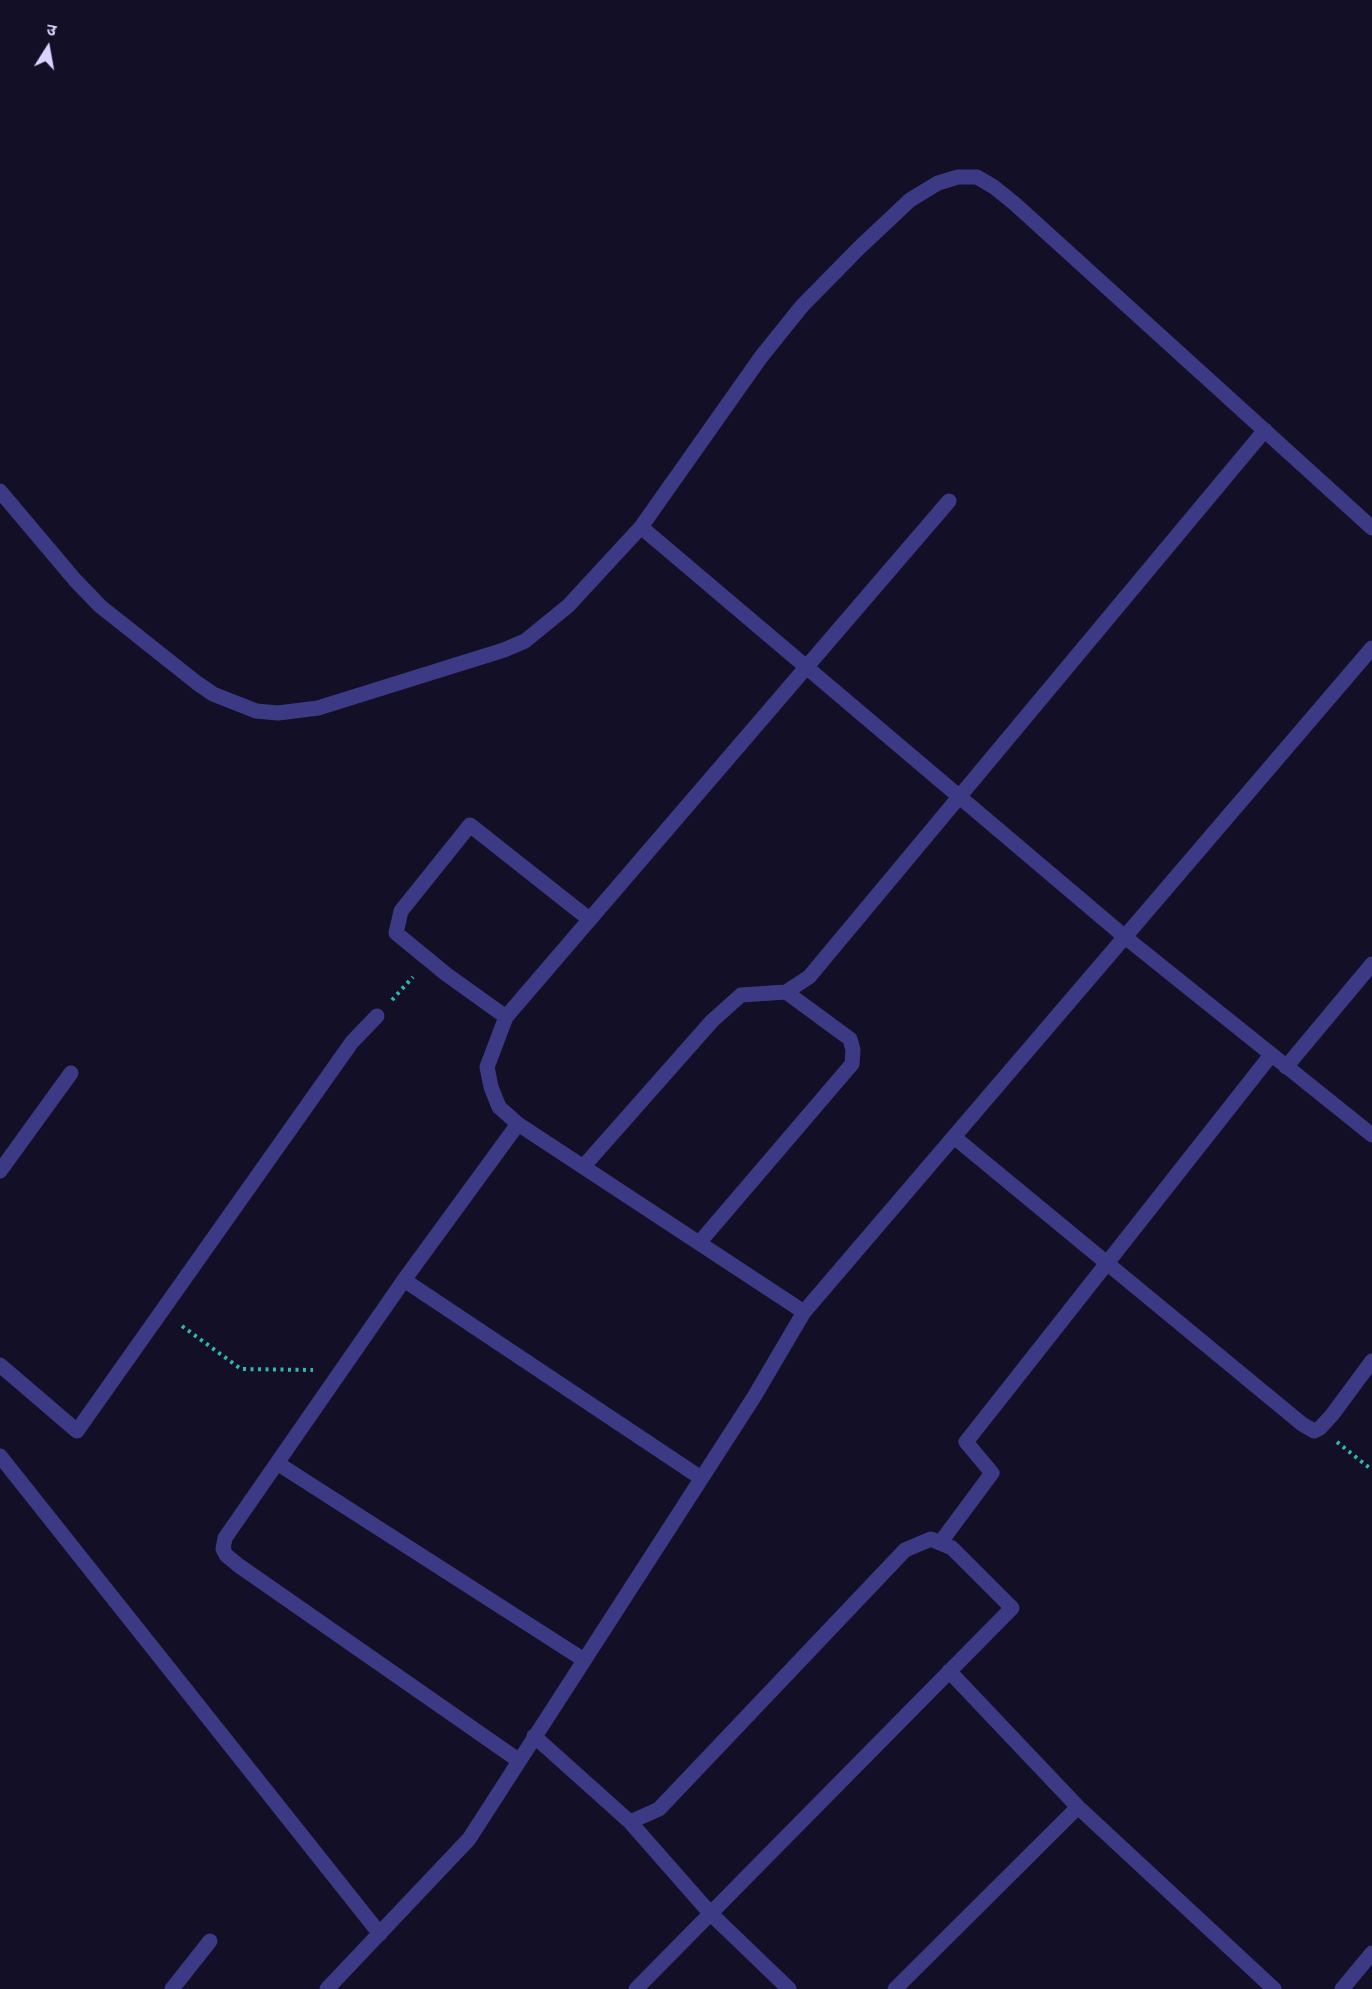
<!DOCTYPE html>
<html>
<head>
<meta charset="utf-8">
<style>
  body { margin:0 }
  #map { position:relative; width:1372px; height:1989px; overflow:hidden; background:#130f26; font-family:"Alegreya Sans","Noto Sans Devanagari",sans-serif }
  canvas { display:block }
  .north { position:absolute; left:18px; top:18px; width:60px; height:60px; -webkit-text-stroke:4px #130f26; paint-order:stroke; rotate:11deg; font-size:16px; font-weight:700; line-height:24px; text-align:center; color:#d9d4ff }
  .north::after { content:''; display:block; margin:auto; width:21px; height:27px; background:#d9d4ff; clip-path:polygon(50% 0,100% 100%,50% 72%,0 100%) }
</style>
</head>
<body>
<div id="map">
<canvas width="1372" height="1989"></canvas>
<div class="north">उ</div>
</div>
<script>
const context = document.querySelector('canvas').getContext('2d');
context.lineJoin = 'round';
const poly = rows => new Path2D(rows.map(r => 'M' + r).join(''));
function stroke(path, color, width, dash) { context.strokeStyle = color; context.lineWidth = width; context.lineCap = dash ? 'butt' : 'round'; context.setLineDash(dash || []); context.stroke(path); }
const path = poly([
  [392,1000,413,977],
  [182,1326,241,1369,313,1370],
  [1337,1442,1372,1470]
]);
const street = poly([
  [0,491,75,580,100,606,197,683,213,694,256,711,278,713,318,708,504,650,525,641,568,606,641,527,761,357,802,306,859,248,910,200,938,183,958,177,977,177,994,187,1015,204,1372,528],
  [641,527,1125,937,1372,1135],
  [589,919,470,825,401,911,396,933,446,974,506,1017,949,501],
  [506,1017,487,1067,491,1087,499,1107,518,1124,404,1280,225,1538,223,1549,226,1555,238,1565,518,1760],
  [1286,1067,1372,964],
  [518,1124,804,1312],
  [954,1137,1302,1424,1314,1431,1320,1428,1332,1415,1372,1361],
  [583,1167,712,1021,741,995,786,992,809,977,1265,430],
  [0,1171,71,1073],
  [699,1243,852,1064,853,1050,850,1039,786,992],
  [404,1280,701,1478],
  [0,1365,77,1431,352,1042,377,1016],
  [0,1456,380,1934],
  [277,1463,584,1660],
  [940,1543,992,1473,966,1442,1271,1055],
  [949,1671,1078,1807,1274,1989],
  [534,1736,630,1822,659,1809,905,1550,931,1539,952,1548,1012,1608,636,1989],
  [630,1822,710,1913,789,1989],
  [172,1989,210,1941],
  [327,1989,469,1839,754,1397,804,1312,1372,648],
  [895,1989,1078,1807],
  [1342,1989,1372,1953]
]);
stroke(path, '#2fb8b0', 4, [3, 4.5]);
stroke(street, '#3d3a85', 15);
</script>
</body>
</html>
